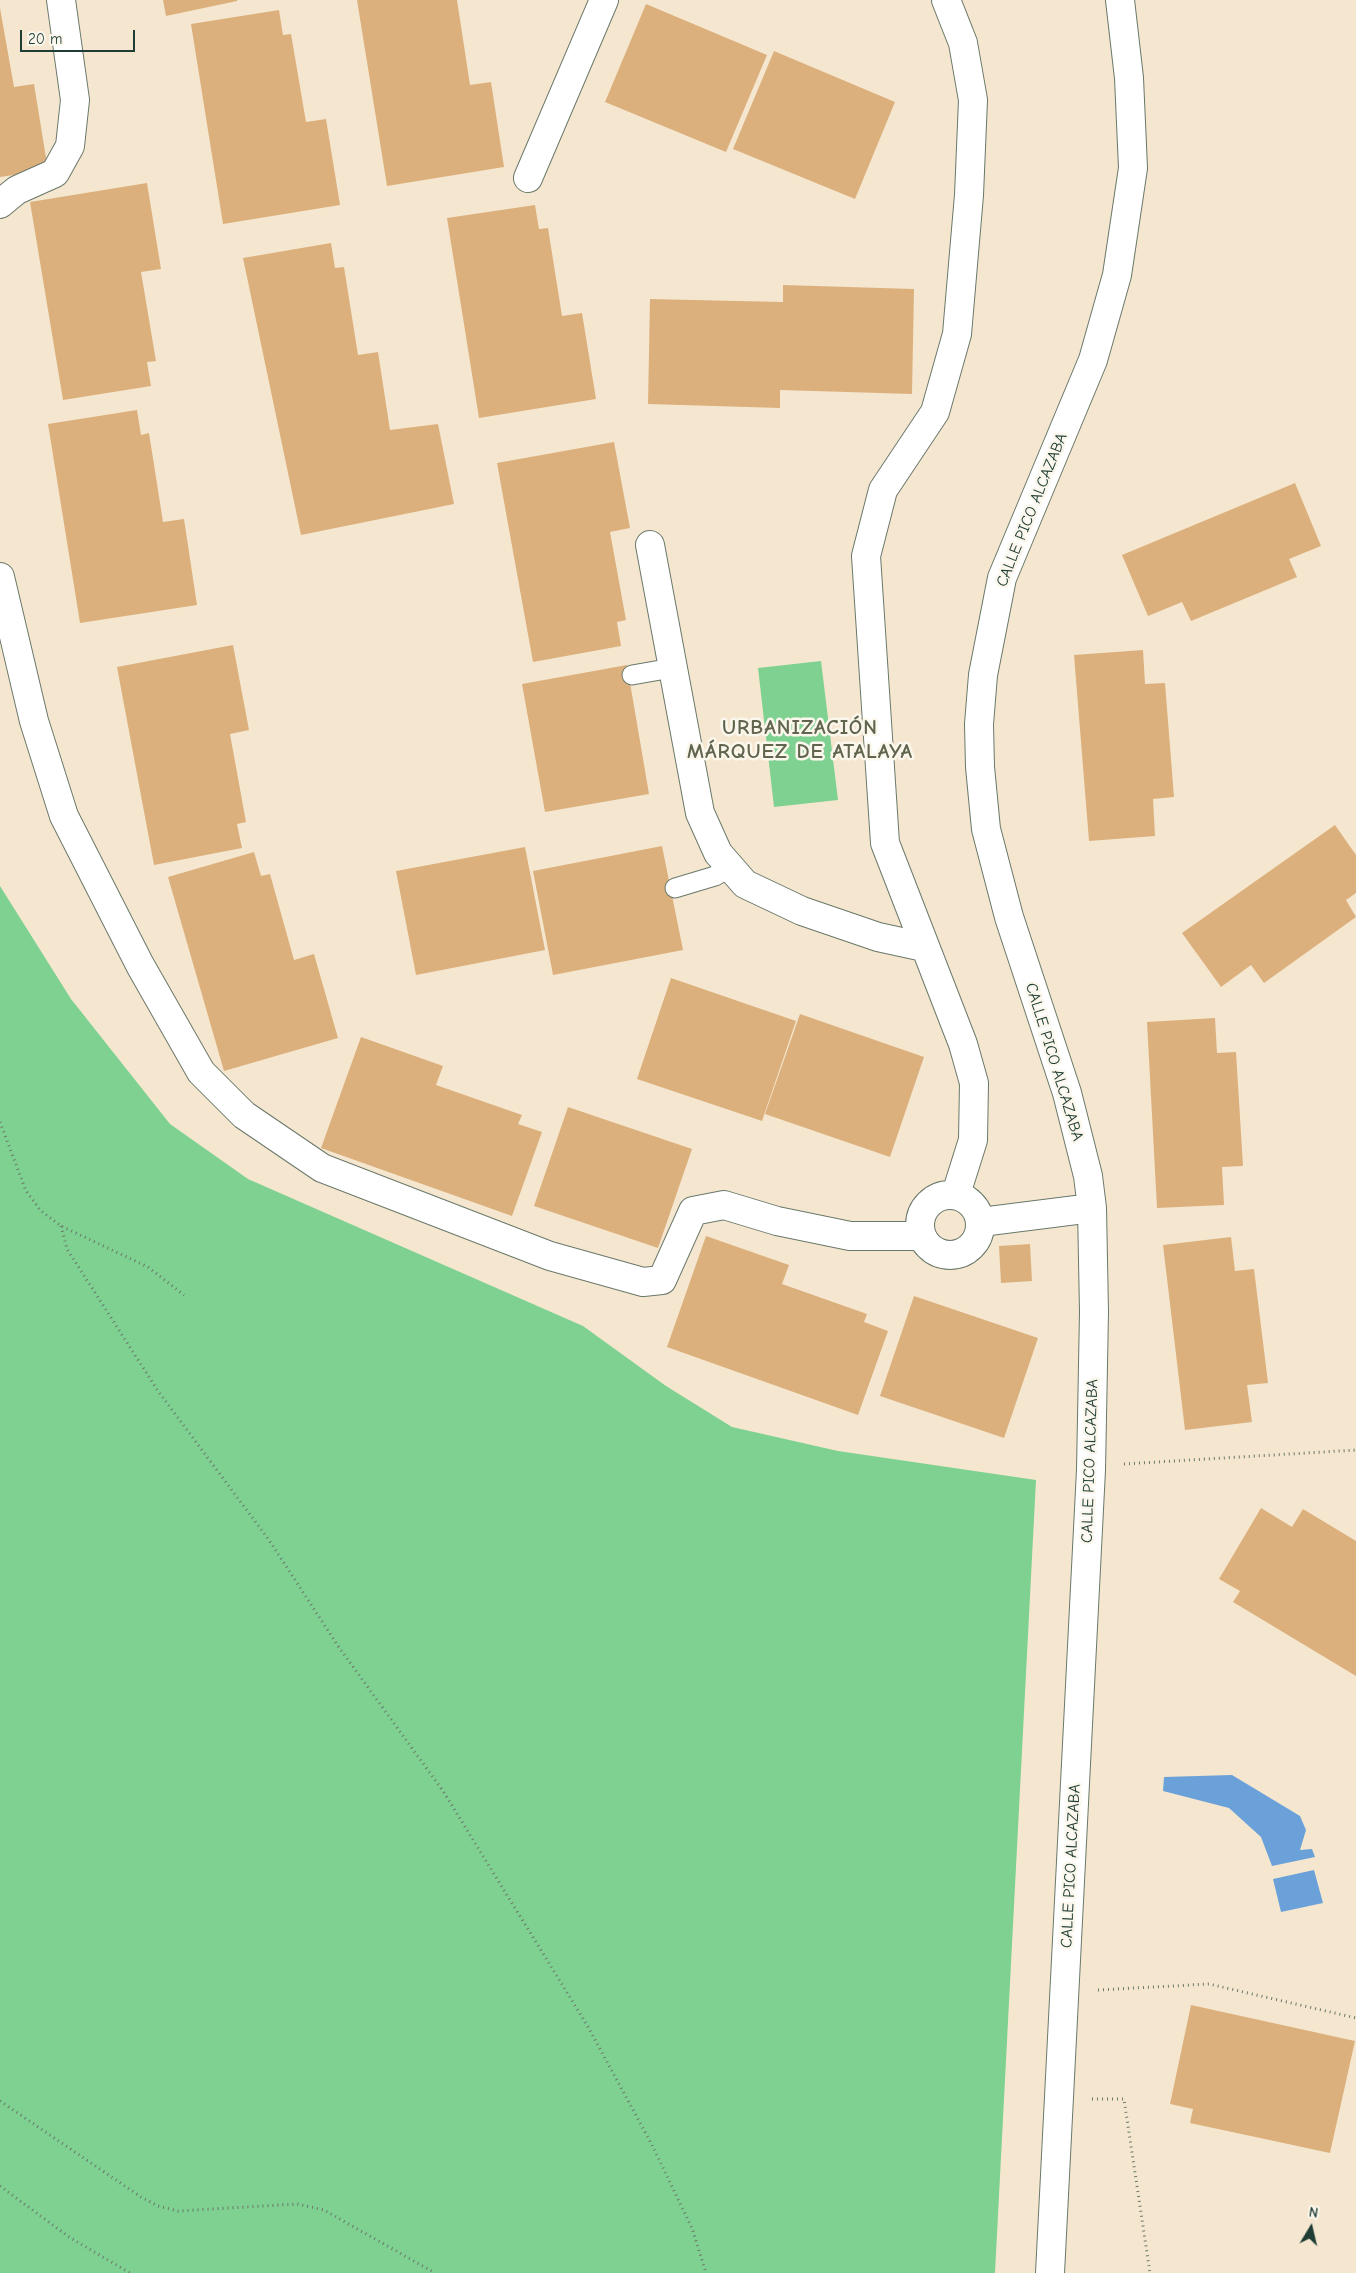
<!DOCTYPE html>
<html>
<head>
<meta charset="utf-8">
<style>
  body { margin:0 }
  #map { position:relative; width:1356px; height:2273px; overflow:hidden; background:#f5e7cf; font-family:"Comic Neue",sans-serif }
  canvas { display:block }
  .north { position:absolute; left:1286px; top:2203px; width:50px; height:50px; -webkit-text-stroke:4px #fbf7ec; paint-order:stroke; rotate:9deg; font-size:14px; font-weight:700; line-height:20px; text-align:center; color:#1f3d34 }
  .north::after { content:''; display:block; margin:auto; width:18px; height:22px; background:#1f3d34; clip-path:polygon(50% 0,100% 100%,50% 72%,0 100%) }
  .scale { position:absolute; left:20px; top:30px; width:115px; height:22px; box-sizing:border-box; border:2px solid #1f3d34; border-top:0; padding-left:6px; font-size:15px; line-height:18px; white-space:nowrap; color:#1f3d34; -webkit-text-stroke:4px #fbf7ec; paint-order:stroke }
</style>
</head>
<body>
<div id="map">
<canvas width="1356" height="2273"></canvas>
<div class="north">N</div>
<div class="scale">20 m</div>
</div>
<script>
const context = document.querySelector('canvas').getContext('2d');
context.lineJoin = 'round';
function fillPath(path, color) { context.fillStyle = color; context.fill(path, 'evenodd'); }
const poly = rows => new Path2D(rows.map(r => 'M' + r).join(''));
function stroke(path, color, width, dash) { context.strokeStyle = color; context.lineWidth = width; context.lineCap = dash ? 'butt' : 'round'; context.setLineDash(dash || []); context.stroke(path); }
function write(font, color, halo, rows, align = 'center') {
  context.font = font + ' "Comic Neue",sans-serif'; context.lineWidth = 5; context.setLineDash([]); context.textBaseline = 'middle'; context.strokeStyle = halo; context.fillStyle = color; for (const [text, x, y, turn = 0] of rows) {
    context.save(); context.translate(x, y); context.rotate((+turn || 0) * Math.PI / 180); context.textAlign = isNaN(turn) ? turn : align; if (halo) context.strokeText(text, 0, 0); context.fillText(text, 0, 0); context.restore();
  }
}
const green = poly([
  [821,661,838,800,774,807,758,668],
  [0,886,71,999,170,1124,248,1179,583,1326,666,1386,732,1427,838,1451,1036,1480,995,2273,0,2273]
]);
const water = poly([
  [1232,1775,1300,1816,1306,1830,1300,1850,1312,1849,1315,1857,1272,1866,1261,1837,1229,1808,1163,1791,1164,1777],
  [1314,1870,1323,1903,1281,1912,1273,1879]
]);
const building = poly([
  [163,0,237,0,237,1,166,16],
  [357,0,457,0,470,85,491,82,504,167,387,186],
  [646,4,767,55,726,152,605,102],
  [0,8,14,87,34,84,48,170,0,177],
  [279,10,283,35,291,34,306,122,326,119,340,205,223,224,191,24],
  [774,51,895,102,855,199,733,149],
  [147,183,161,269,141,272,156,361,147,362,151,386,63,400,30,202],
  [535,205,539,229,548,228,562,316,582,313,596,399,479,418,447,218],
  [331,243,335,268,344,267,358,355,378,352,390,430,438,424,454,504,301,535,243,258],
  [783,285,914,289,912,394,780,390,780,408,648,404,650,299,783,302],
  [137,410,141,435,149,433,163,522,184,519,197,605,80,623,48,424],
  [614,442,630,528,610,532,626,620,617,622,621,646,533,662,497,463],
  [1295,483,1321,546,1289,559,1297,577,1191,621,1182,602,1148,616,1122,555],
  [233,645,249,730,230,734,246,822,237,824,242,848,154,865,117,667],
  [1143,650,1145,684,1165,683,1174,797,1153,799,1155,836,1089,841,1074,655],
  [627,665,649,794,545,812,522,684],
  [1335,825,1356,855,1356,893,1346,900,1356,917,1264,983,1251,965,1221,987,1182,933],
  [662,846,683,950,553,975,533,871],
  [525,847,545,950,416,975,396,871],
  [254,852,261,876,270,874,294,960,314,954,338,1038,224,1071,168,877],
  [671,978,796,1021,762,1121,637,1079],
  [800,1014,924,1057,890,1157,765,1114],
  [1215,1018,1217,1053,1236,1052,1243,1166,1222,1167,1224,1205,1157,1208,1147,1022],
  [361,1037,443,1066,436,1085,522,1115,518,1124,542,1132,512,1216,321,1148],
  [568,1107,692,1149,658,1248,534,1206],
  [706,1236,789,1265,782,1284,867,1314,864,1322,888,1331,858,1415,667,1347],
  [1231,1237,1235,1271,1254,1269,1268,1383,1247,1385,1252,1422,1185,1430,1163,1245],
  [1030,1244,1032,1281,1001,1283,999,1246],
  [914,1296,1038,1338,1004,1438,880,1396],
  [1261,1508,1292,1527,1303,1509,1356,1541,1356,1676,1233,1602,1240,1591,1219,1579],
  [1191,2005,1355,2041,1330,2153,1190,2123,1193,2109,1170,2104]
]);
const path = poly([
  [0,1122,26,1191,41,1211,61,1226,148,1267,184,1295],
  [61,1226,67,1249,158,1391,269,1540,338,1646,443,1791,587,2025,651,2143,692,2228,706,2273],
  [1124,1464,1356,1450],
  [1098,1990,1209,1984,1356,2018],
  [1092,2099,1124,2099,1150,2273],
  [0,2101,141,2197,158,2206,178,2211,297,2204,324,2210,435,2273],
  [0,2186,69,2237,130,2273]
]);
const service = poly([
  [632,675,672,668],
  [675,888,715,876,730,867]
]);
const minor = poly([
  [946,0,963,43,973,100,969,195,957,334,935,412,883,490,866,556,885,843,963,1044,974,1083,973,1140,956,1194],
  [528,178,604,0],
  [0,204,17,190,55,173,70,146,75,100,61,0],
  [650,545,700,813,718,853,745,884,802,911,878,937,924,947],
  [0,577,34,721,64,816,140,965,201,1072,244,1115,322,1168,550,1256,643,1282,662,1280,693,1211,724,1205,777,1221,850,1236,921,1236],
  '920 1225a30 30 0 1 1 60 0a30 30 0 1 1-60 0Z',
  [981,1222,1092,1208],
  [1050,2273,1091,1470,1094,1312,1092,1208,1088,1176,1067,1093,1009,917,986,829,980,767,979,724,983,675,1002,578,1093,360,1117,275,1133,168,1129,78,1120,0]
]);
const streetNames = [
  ["CALLE PICO ALCAZABA",1032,510,-68],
  ["CALLE PICO ALCAZABA",1054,1062,73],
  ["CALLE PICO ALCAZABA",1090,1461,-88],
  ["CALLE PICO ALCAZABA",1071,1866,-87]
];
const districtNames = [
  ["URBANIZACIÓN",800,728],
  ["MÁRQUEZ DE ATALAYA",800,752]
];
fillPath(green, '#7fd192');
fillPath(water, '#6ba1d9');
fillPath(building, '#dcb07d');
stroke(service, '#6a786a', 21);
stroke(minor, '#6a786a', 30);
stroke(path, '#6a786a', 3, [1, 4]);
stroke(service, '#fff', 19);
stroke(minor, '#fff', 28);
write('16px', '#1f3d34', '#fbf7ec', streetNames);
context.letterSpacing = '1px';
write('bold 21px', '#61654e', '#fbf7ec', districtNames);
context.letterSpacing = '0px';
</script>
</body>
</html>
